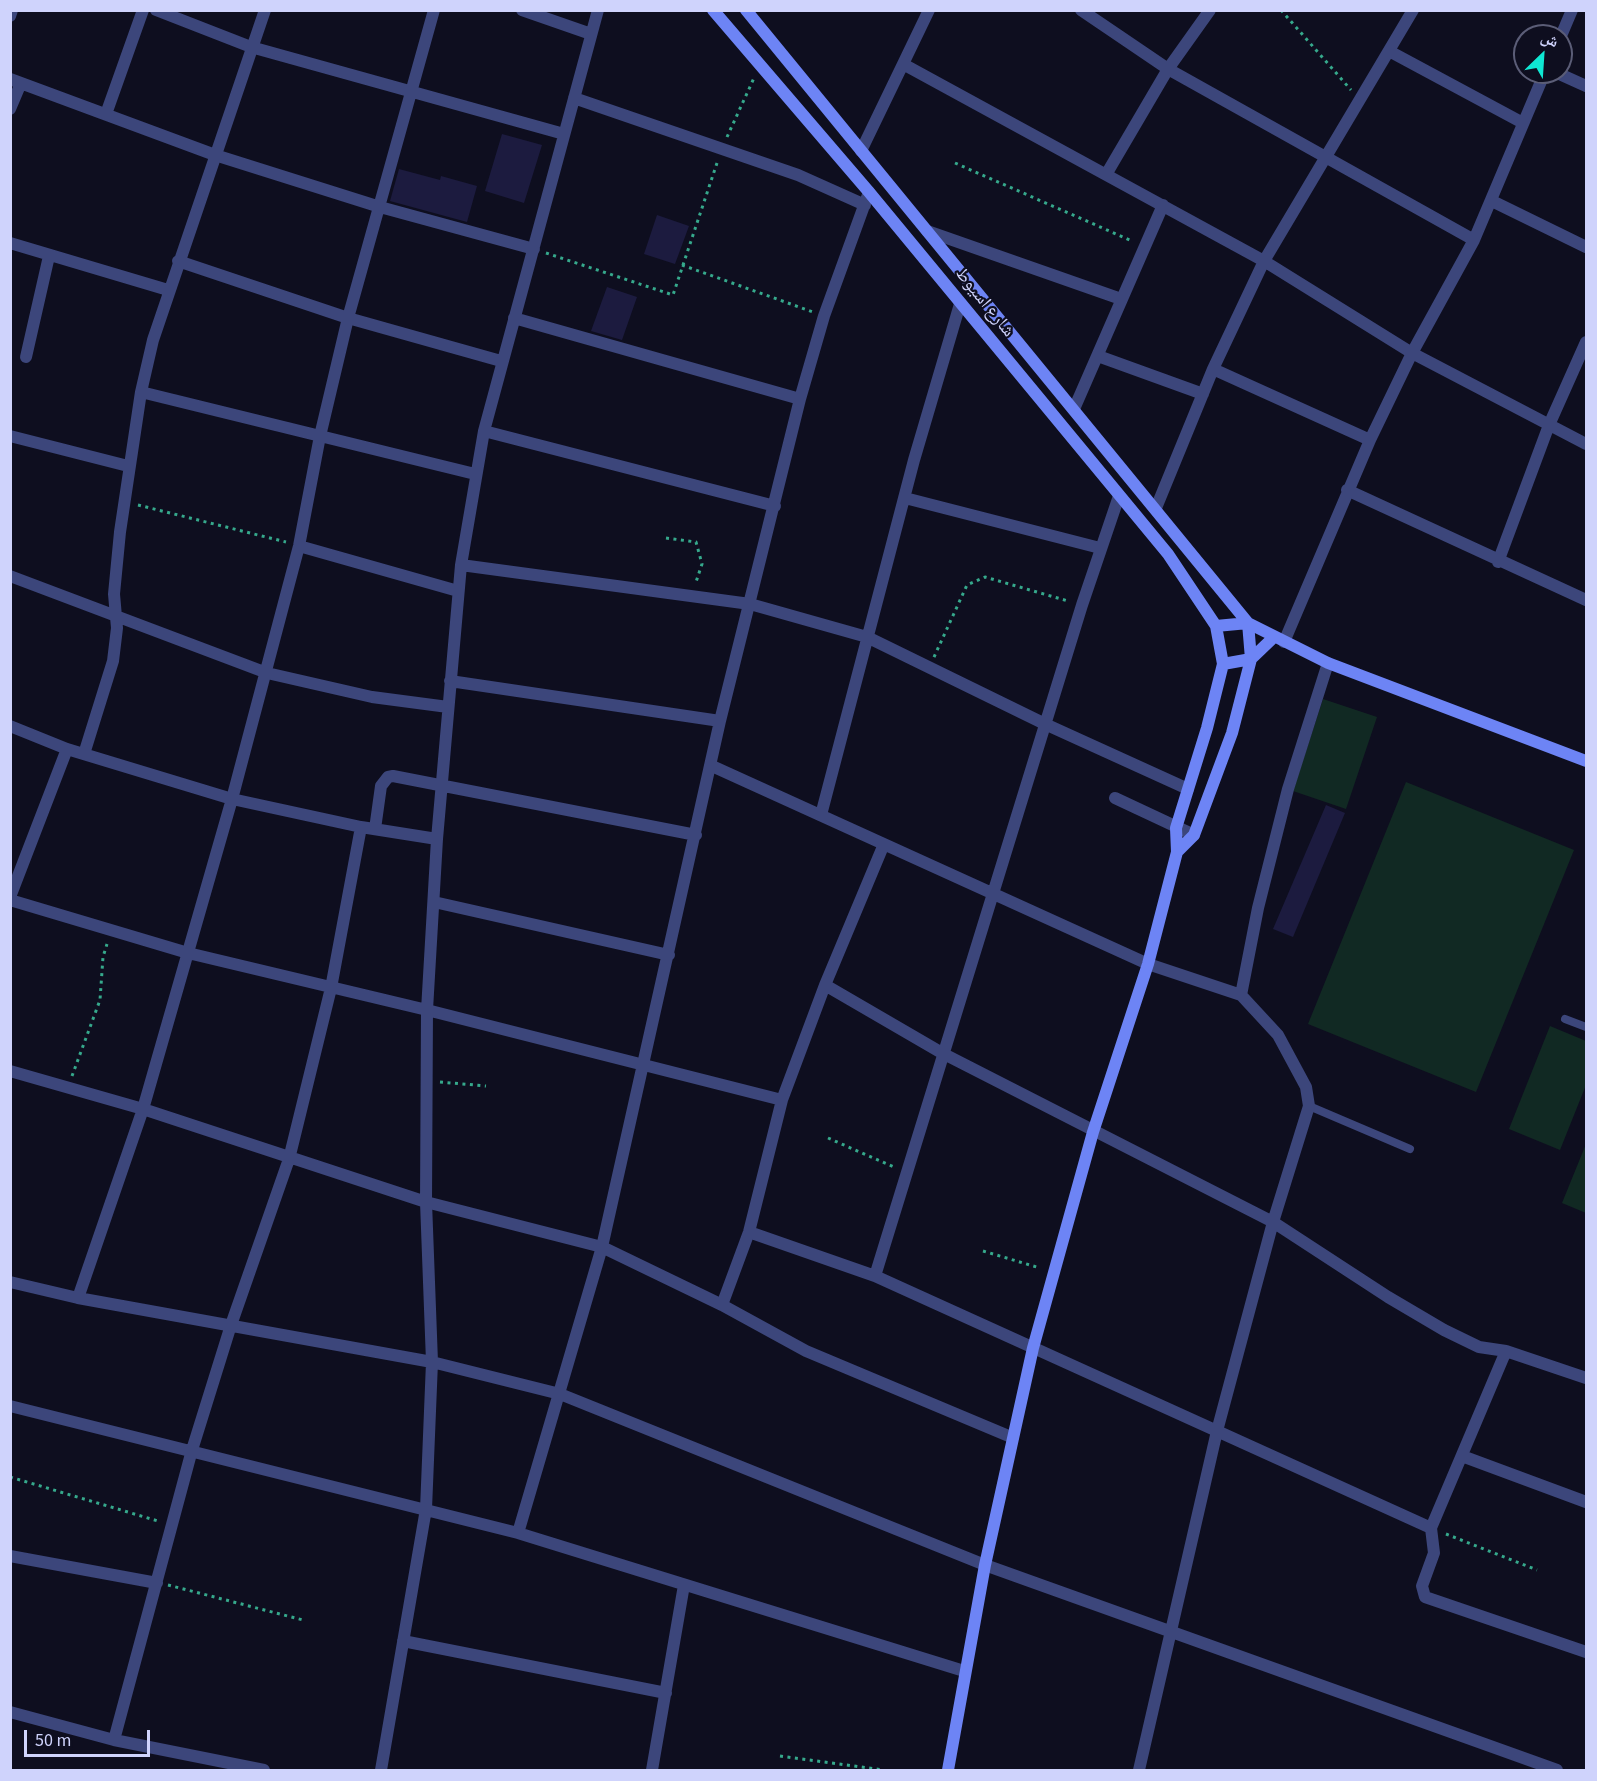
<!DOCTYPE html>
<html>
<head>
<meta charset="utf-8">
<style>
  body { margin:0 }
  #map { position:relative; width:1597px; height:1781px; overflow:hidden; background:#0e0e1f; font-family:"Source Sans 3","Noto Naskh Arabic",sans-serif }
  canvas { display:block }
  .frame { position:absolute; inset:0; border:12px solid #cfd3fc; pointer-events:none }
  .north { position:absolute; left:1513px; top:24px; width:60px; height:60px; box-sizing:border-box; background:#0e0e1f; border:2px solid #5b5d77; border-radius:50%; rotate:25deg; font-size:16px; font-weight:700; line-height:24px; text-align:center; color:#cfd3fc }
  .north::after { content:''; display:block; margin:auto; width:21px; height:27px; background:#0fe8d4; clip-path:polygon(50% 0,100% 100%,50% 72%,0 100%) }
  .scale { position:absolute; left:24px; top:1730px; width:126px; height:27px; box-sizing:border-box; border:3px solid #cfd3fc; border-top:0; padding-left:8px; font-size:18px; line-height:21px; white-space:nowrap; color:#cfd3fc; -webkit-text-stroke:4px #0e0e1f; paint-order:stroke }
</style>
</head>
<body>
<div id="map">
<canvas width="1597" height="1781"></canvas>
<div class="frame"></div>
<div class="north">ش</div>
<div class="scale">50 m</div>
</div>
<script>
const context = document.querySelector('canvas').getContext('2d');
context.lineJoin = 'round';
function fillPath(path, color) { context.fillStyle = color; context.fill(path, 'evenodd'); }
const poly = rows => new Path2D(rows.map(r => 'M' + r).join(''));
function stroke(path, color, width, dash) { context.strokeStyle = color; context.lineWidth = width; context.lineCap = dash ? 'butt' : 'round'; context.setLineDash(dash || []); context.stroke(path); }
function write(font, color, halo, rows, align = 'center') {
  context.font = font + ' "Source Sans 3","Noto Naskh Arabic",sans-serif'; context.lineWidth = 4.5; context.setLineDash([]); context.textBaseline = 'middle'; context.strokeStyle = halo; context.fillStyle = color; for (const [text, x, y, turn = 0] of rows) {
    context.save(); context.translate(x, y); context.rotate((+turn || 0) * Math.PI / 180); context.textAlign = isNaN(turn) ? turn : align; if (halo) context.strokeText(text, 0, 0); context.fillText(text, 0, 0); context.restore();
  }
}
const green = poly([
  [1323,699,1377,717,1346,809,1293,791],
  [1406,782,1574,850,1476,1092,1308,1024],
  [1550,1026,1586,1041,1586,1085,1560,1150,1509,1129],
  [1586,1144,1586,1213,1562,1203]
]);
const building = poly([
  [502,134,542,145,524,203,485,191],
  [399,169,440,180,441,176,477,186,467,222,390,201],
  [657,215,689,226,675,264,644,254],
  [607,287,637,297,622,340,591,331],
  [1326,805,1345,813,1293,937,1273,929]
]);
const path = poly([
  [1281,10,1351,90],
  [727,137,754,78],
  [955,163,1132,241],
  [546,253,673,295,717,163],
  [682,265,813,312],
  [138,505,286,542],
  [666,538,696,542,702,564,696,582],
  [934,657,967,585,985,577,1068,601],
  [72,1076,100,1000,103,957,107,944],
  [440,1082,486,1086],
  [828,1138,894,1167],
  [983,1251,1040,1268],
  [10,1477,158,1521],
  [1446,1534,1537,1570],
  [168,1585,303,1620],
  [780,1756,884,1770]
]);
const lane = poly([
  [1565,1019,1586,1027],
  [1309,1106,1410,1149]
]);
const street = poly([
  [156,10,251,47,564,134],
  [522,10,591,34],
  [1081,10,1168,69,1474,240],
  [10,16,12,10],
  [1561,36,1572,10],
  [1389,51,1523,123],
  [903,64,929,10],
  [1555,72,1586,86],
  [10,79,215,155,380,207,534,249],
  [574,98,798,175,865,205],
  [10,109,21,83],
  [106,114,143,10],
  [861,151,903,64,1264,261,1412,353,1586,444],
  [1107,173,1168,69,1210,10],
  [1492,201,1586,247],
  [927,231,1121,299],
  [10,243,168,290],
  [178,261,348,318,501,361],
  [514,318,800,399],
  [1098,356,1203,394],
  [26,357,49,256],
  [1213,369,1370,440],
  [141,392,475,474],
  [1074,409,1163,205],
  [484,431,775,506],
  [10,436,128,466],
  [1347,490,1586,600],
  [905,498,1100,548],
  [1156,508,1213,369,1264,261,1413,10],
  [299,546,458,591],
  [1498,562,1549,425,1586,342],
  [461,565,750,604,867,637,1045,724,1188,789],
  [10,576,267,673,372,697,448,707],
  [1284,642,1370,440,1412,353,1474,240,1545,72],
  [450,681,720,721],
  [10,726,67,749,232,799,361,827,437,839],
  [84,754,113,661,117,628,114,594,120,532,141,392,153,340,265,10],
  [712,766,1148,964,1241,995,1278,1035,1306,1087,1309,1106,1273,1222,1217,1431,1139,1770],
  [1115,798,1194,835],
  [821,815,914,460,960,304],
  [375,829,381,786,388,777,393,776,696,835],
  [10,897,67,749],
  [10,900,188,953,427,1010,782,1100],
  [434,902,669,955],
  [825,985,942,1053,1273,1222,1388,1297,1444,1330,1479,1347,1506,1351],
  [1241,995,1258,908,1288,789,1328,663],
  [10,1071,143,1109,426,1202,602,1247,722,1305,806,1351,1011,1437],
  [749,1232,875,1276,1431,1528,1506,1351,1586,1378],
  [875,1276,1082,605,1119,496],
  [10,1282,78,1298,432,1362,560,1394,985,1565,1557,1770],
  [78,1298,143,1109,232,799,299,546,320,436,348,318,434,10],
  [722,1305,749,1232,782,1100,825,985,884,844],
  [10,1406,518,1533,964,1671],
  [1462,1456,1586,1502],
  [1431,1528,1434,1553,1422,1586,1425,1597,1586,1652],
  [518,1533,602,1247,720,721,800,399,824,316,869,192],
  [10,1556,157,1583],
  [403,1641,666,1693],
  [10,1712,114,1740,264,1770],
  [114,1740,192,1450,231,1325,289,1159,331,988,361,827],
  [381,1770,426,1509,432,1362,426,1202,427,1010,437,839,461,565,484,431,598,10],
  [652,1770,684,1585]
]);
const secondary = poly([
  [713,10,869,192,1168,554,1216,626,1223,664,1207,728,1176,828,1177,852,1148,964,1093,1132,1033,1348,985,1565,948,1770],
  [746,10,1248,623,1251,659,1232,733,1194,835,1177,852],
  [1216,626,1248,623,1328,663,1586,761],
  [1223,664,1251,659,1274,637]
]);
const streetNames = [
  ["شارع اسيوط",984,303,51]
];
fillPath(green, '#112923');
fillPath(building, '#1c1b3f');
stroke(path, '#36a98c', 3, [3, 4.5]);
stroke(lane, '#3c467b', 8);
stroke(street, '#3c467b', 12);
stroke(secondary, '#6d84f5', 12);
write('18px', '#cfd3fc', '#0e0e1f', streetNames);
</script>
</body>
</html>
